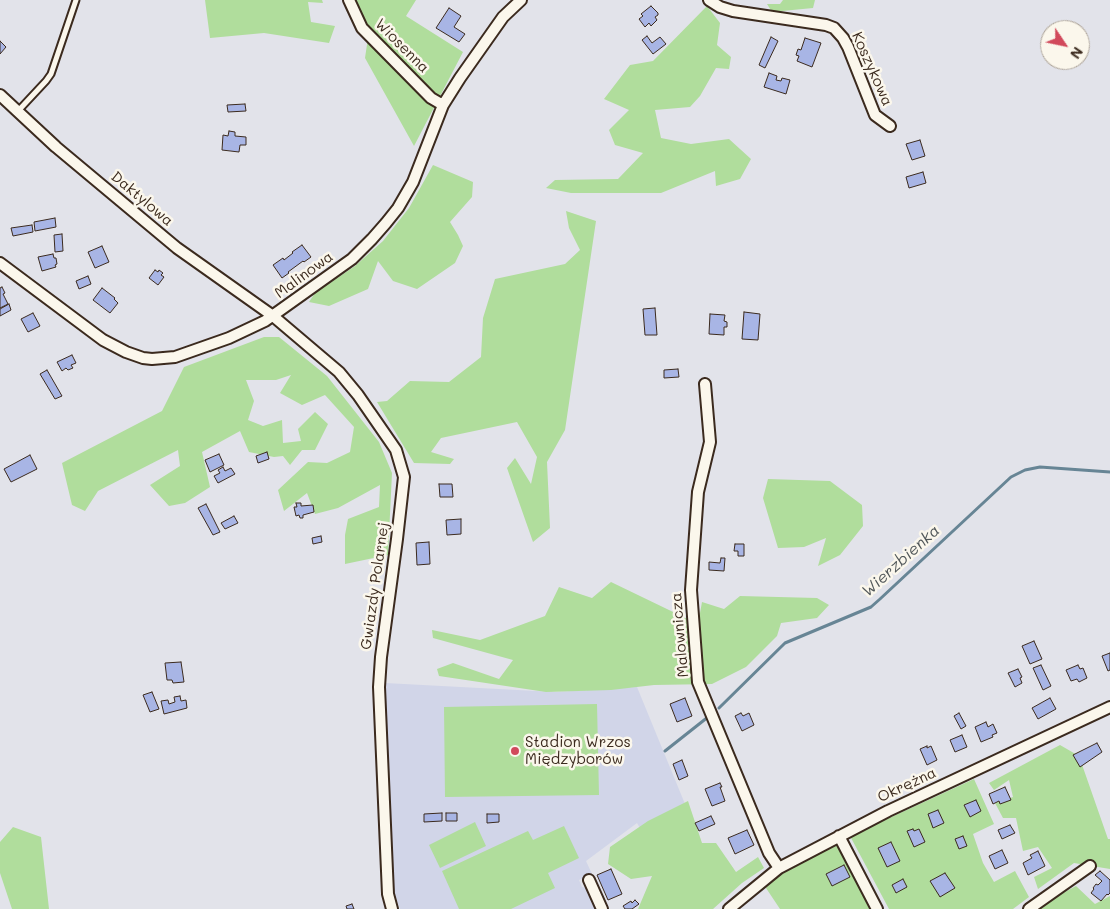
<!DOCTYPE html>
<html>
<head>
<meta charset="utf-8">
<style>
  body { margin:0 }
  #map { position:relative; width:1110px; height:909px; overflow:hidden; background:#e2e3ea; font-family:Mali,sans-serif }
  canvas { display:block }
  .north { position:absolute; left:1040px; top:20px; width:50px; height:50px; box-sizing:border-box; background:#fbf7ec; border:1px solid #aea59a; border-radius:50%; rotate:124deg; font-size:14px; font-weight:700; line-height:20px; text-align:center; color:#3b2a1e }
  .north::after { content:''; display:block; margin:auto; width:18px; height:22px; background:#d1495b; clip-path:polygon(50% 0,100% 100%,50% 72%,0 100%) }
</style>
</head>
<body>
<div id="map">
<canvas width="1110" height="909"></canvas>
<div class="north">N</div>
</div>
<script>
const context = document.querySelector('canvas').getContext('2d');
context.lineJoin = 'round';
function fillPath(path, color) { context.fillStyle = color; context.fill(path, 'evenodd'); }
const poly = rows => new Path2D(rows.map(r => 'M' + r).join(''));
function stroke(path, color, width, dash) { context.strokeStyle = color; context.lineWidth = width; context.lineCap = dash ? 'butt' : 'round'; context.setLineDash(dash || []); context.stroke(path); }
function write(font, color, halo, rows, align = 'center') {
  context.font = font + ' Mali,sans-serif'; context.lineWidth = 5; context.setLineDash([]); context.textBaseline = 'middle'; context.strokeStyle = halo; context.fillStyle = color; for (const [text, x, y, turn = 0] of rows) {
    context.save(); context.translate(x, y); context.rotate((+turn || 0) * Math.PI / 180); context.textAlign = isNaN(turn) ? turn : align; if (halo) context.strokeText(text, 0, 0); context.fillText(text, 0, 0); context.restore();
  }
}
const built = poly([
  [385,683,555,692,637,687,685,804,644,835,637,823,586,861,592,874,579,880,582,887,589,889,597,909,400,909,393,889]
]);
const green = poly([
  [205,0,322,0,323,3,308,2,311,22,335,26,329,43,264,33,210,38],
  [356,0,416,0,406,16,463,52,414,146,365,58,369,31],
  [783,0,815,0,813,8,772,12,767,4,780,4],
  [707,6,720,23,717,45,731,57,729,69,716,68,700,96,690,107,655,110,661,138,691,144,729,139,751,159,740,179,716,186,715,171,661,193,571,193,546,188,555,180,618,179,643,153,615,145,609,130,629,110,604,99,630,65,653,61],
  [433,165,473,182,472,197,450,222,458,235,463,246,455,263,417,289,393,281,378,261,368,289,329,306,309,302,315,293,355,266,383,241,409,208],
  [566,211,596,221,565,430,547,462,550,528,533,542,507,468,515,458,531,484,537,457,517,422,441,438,431,452,454,459,450,464,414,463,377,402,387,401,410,381,449,382,481,357,483,318,495,279,565,264,580,250,569,228],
  [264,337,279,337,327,376,379,442,392,473,388,555,345,564,345,535,348,519,379,507,380,485,338,508,315,514,307,493,284,511,278,490,308,462,327,463,350,452,354,427,325,395,302,405,280,393,291,375,276,380,246,380,254,401,248,420,263,426,282,420,283,443,301,441,298,429,315,412,328,424,315,450,302,450,290,465,283,456,274,457,249,452,240,431,202,452,210,487,185,503,169,506,150,485,180,466,178,450,98,491,85,511,72,505,62,463,162,411,184,367],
  [768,479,830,481,862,505,863,526,840,555,818,566,826,538,804,547,778,548,763,498],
  [611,582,698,624,702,602,724,609,740,596,817,598,829,605,817,618,781,623,777,636,746,667,712,684,654,685,611,690,546,692,439,676,437,669,453,663,499,679,513,660,433,638,432,630,480,640,545,616,559,587,592,598],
  [597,704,599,795,445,797,444,707],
  [1060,745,1079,756,1108,839,1110,839,1110,869,1074,863,1038,889,1034,877,1052,868,1038,847,1023,851,1016,818,1003,818,995,803,1013,797,1009,780,994,790,989,783],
  [974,779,994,824,973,834,983,863,994,882,1015,871,1029,897,1013,909,889,909,850,836],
  [688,801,702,843,716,843,736,872,758,857,764,868,742,883,713,909,638,909,652,876,631,879,608,864,610,847,648,821],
  [475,822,486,846,440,868,429,845],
  [564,826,579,858,548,873,555,888,511,909,459,909,442,871,528,831,533,840],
  [13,827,41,837,49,909,12,909,0,873,0,842],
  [840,844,859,879,871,909,780,909,764,885,778,874],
  [1076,886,1095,904,1110,896,1110,909,1031,909,1031,904,1039,895,1054,898]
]);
const stream = poly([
  [719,708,785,643,871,607,880,599,1011,477,1025,470,1040,467,1110,472],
  [665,751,708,717]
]);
const building = poly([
  [651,6,658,13,658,15,655,17,657,20,651,26,649,23,645,27,639,19,643,16,641,14,651,6],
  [449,8,461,16,454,27,465,34,459,42,436,28,449,8],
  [647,36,652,43,660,37,666,44,653,54,642,40,647,36],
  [771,37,778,41,765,68,759,65,771,37],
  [805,38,821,43,812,67,797,61,799,56,796,55,798,49,801,50,805,38],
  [0,41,6,47,0,54,0,41],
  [769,73,777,76,776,80,781,81,782,78,790,80,786,94,764,87,769,73],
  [245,104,246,111,228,112,227,105,245,104],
  [229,131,235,132,235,136,246,137,246,145,240,145,239,152,222,150,223,135,228,136,229,131],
  [920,140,925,156,912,160,906,144,920,140],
  [923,172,926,183,909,188,906,177,923,172],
  [55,218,56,227,35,231,34,222,55,218],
  [32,225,33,232,13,236,11,228,32,225],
  [62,234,63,251,55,252,54,235,62,234],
  [302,245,311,257,304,262,303,261,288,272,289,273,282,278,273,265,283,258,284,260,293,253,292,252,302,245],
  [102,246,109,262,95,268,88,252,102,246],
  [53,254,54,258,56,258,57,264,55,265,56,267,42,271,38,257,53,254],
  [155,270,158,272,159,270,163,273,161,275,164,277,158,285,149,278,155,270],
  [88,276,91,284,79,289,76,281,88,276],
  [2,287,5,293,3,294,8,304,0,308,0,288,2,287],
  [102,288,115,298,114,299,118,303,110,313,93,300,102,288],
  [9,304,11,310,0,316,0,309,9,304],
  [655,308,657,335,645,335,643,309,655,308],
  [744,312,760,314,758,340,742,339,744,312],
  [33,313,40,326,28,332,21,319,33,313],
  [710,314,725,315,724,321,727,322,727,327,724,327,724,335,709,334,710,314],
  [72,355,76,363,71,365,73,368,68,370,66,368,62,371,57,362,72,355],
  [678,369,679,377,664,378,664,370,678,369],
  [47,370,62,396,55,399,40,374,47,370],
  [267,452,269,459,258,463,256,456,267,452],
  [219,454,224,465,210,472,205,460,219,454],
  [30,455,37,469,11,482,4,469,30,455],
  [223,467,225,471,231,468,235,474,218,483,214,476,220,473,218,470,223,467],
  [439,484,452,484,453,497,440,497,439,484],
  [296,503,301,503,301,506,313,505,314,512,303,515,303,518,300,518,299,515,296,516,294,507,297,507,296,503],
  [206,504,220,532,213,535,198,508,206,504],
  [234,516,238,523,225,529,221,523,234,516],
  [461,519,461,534,447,535,446,520,461,519],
  [321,536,322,542,313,544,312,538,321,536],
  [429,542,430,564,417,565,416,543,429,542],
  [735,544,744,544,744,556,738,556,738,551,734,551,735,544],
  [721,558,725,558,724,571,709,570,709,562,720,563,721,558],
  [1034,641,1042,659,1030,664,1022,646,1034,641],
  [1110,653,1110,670,1108,671,1102,656,1110,653],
  [181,662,184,682,173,683,172,680,167,680,165,663,181,662],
  [1041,665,1051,686,1043,690,1033,668,1041,665],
  [1078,665,1080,669,1083,668,1087,678,1079,682,1077,679,1071,681,1066,670,1078,665],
  [1018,669,1022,677,1020,678,1022,683,1015,687,1008,673,1018,669],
  [152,692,159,709,150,712,143,695,152,692],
  [180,696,181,701,186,700,187,708,164,714,161,701,168,700,169,704,175,702,174,697,180,696],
  [685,698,692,716,677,722,670,704,685,698],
  [1050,698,1056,709,1038,719,1032,708,1050,698],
  [741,713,743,716,749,713,754,725,742,731,735,716,741,713],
  [959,713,966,726,961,729,954,716,959,713],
  [986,722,988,727,993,724,997,733,992,735,993,737,981,742,975,727,986,722],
  [962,735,967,747,955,752,950,740,962,735],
  [1097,743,1102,752,1080,767,1073,755,1097,743],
  [927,746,927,748,931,746,937,760,927,765,920,749,927,746],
  [682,760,688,776,679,780,673,764,682,760],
  [720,783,722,787,720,787,725,801,712,806,705,789,720,783],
  [1005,787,1011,800,1000,804,999,801,993,804,989,794,1005,787],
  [976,800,981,811,970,817,964,805,976,800],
  [938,810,944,823,933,828,928,814,938,810],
  [442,813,442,821,424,822,424,814,442,813],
  [446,813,457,813,457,821,446,821,446,813],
  [487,814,499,814,499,822,487,823,487,814],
  [711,816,715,824,699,831,695,823,711,816],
  [1010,825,1015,833,1002,839,998,830,1010,825],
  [913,829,914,831,919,829,925,842,914,847,907,831,913,829],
  [747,830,754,845,735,854,728,838,747,830],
  [963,836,967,846,959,849,955,839,963,836],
  [891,842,900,861,887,867,878,848,891,842],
  [1002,850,1008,863,995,869,989,856,1002,850],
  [1038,851,1045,866,1028,875,1023,863,1032,858,1030,855,1038,851],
  [844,865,850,877,832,886,826,874,844,865],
  [611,869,622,894,608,900,597,875,611,869],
  [1100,871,1110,880,1110,893,1108,895,1107,894,1101,901,1091,893,1094,889,1093,888,1096,884,1098,885,1102,881,1095,875,1100,871],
  [945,873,955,888,940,897,930,881,945,873],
  [903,879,907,887,896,893,892,885,903,879],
  [635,900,639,904,632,909,625,909,623,906,631,901,632,903,635,900],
  [352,904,354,909,347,909,346,906,352,904]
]);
const lane = poly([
  [18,111,46,81,51,74,76,0]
]);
const street = poly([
  [349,0,362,28,431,98,443,105],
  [709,0,720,7,733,11,826,25,834,28,843,38,848,47,875,115,890,126],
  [0,95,56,147,177,248,273,316,339,372,358,395,396,450,404,477,397,539,381,657,379,687,388,894,392,909],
  [0,263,103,340,126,352,143,358,152,359,175,357,229,338,265,321,352,259,372,239,386,223,398,208,413,182,443,105,460,78,503,17,521,0],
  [705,384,710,442,698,492,691,590,698,682,769,853,779,868],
  [839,836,877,909],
  [589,880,602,909],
  [729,909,779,868,888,811,1110,707],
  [1029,909,1090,866]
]);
const markers = [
  [515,751,5,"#d1495b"]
];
const streetNames = [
  ["Wiosenna",402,46,45],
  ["Koszykowa",872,69,66],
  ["Daktylowa",142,199,40],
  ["Malinowa",304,275,-36],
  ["Gwiazdy Polarnej",375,586,-82],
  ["Malownicza",680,635,-95],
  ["Okrężna",907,785,-25]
];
const poiNames = [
  ["Stadion Wrzos",525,742],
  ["Międzyborów",525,759]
];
const waterNames = [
  ["Wierzbienka",901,561,-42]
];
fillPath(built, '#d1d5e8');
fillPath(green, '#b0dd9c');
stroke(stream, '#678595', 3);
fillPath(building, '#a8b5e5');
stroke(building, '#3b2a1e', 1);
stroke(lane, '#3b2a1e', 9);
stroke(street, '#3b2a1e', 14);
stroke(lane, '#fbf7ec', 5);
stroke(street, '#fbf7ec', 10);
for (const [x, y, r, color] of markers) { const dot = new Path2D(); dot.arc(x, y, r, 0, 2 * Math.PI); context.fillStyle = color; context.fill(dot); stroke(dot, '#fbf7ec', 2); }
write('15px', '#3b2a1e', '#fbf7ec', streetNames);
write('15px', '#3b2a1e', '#fbf7ec', poiNames, 'left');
write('italic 16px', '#515759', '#fbf7ec', waterNames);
</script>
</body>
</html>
